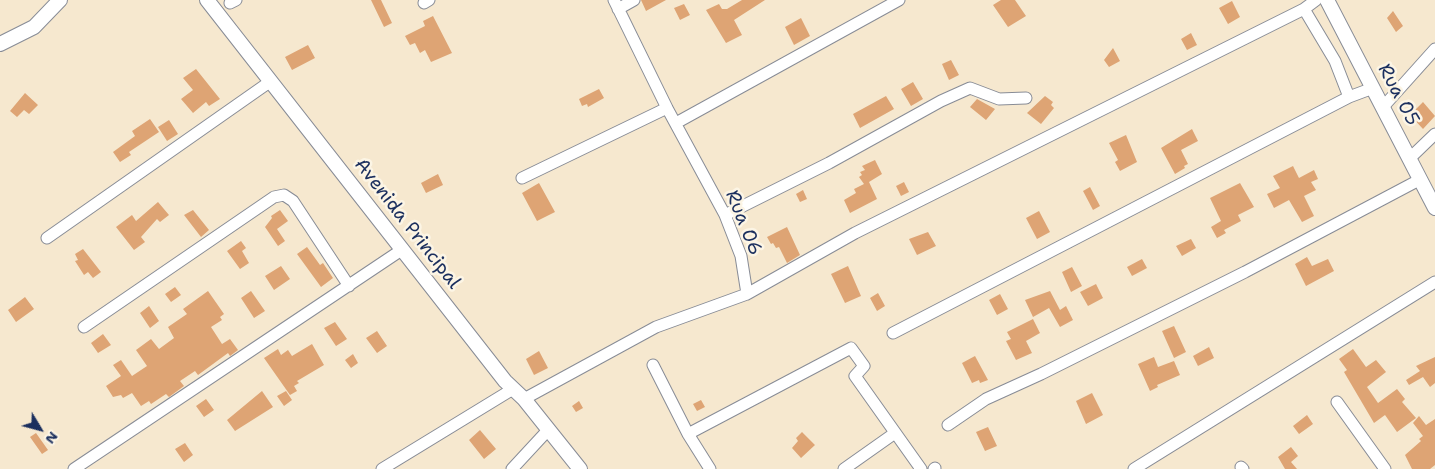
<!DOCTYPE html>
<html>
<head>
<meta charset="utf-8">
<style>
  body { margin:0 }
  #map { position:relative; width:1435px; height:469px; overflow:hidden; background:#f6e8cf; font-family:"Shantell Sans",sans-serif }
  canvas { display:block }
  .north { position:absolute; left:15px; top:404px; width:50px; height:50px; -webkit-text-stroke:4px #fcf5e5; paint-order:stroke; rotate:127deg; font-size:14px; font-weight:700; line-height:20px; text-align:center; color:#1b2f5e }
  .north::after { content:''; display:block; margin:auto; width:18px; height:22px; background:#1b2f5e; clip-path:polygon(50% 0,100% 100%,50% 72%,0 100%) }
</style>
</head>
<body>
<div id="map">
<canvas width="1435" height="469"></canvas>
<div class="north">N</div>
</div>
<script>
const context = document.querySelector('canvas').getContext('2d');
context.lineJoin = 'round';
function fillPath(path, color) { context.fillStyle = color; context.fill(path, 'evenodd'); }
const poly = rows => new Path2D(rows.map(r => 'M' + r).join(''));
function stroke(path, color, width, dash) { context.strokeStyle = color; context.lineWidth = width; context.lineCap = dash ? 'butt' : 'round'; context.setLineDash(dash || []); context.stroke(path); }
function write(font, color, halo, rows, align = 'center') {
  context.font = font + ' "Shantell Sans",sans-serif'; context.lineWidth = 5; context.setLineDash([]); context.textBaseline = 'middle'; context.strokeStyle = halo; context.fillStyle = color; for (const [text, x, y, turn = 0] of rows) {
    context.save(); context.translate(x, y); context.rotate((+turn || 0) * Math.PI / 180); context.textAlign = isNaN(turn) ? turn : align; if (halo) context.strokeText(text, 0, 0); context.fillText(text, 0, 0); context.restore();
  }
}
const building = poly([
  [371,0,381,0,392,23,384,27],
  [641,0,666,0,646,11],
  [742,0,765,0,734,20,742,35,726,43,706,10,719,4,722,9,727,9],
  [1001,0,1015,0,1026,16,1008,27,993,5],
  [1232,1,1240,17,1228,24,1219,8],
  [684,4,690,15,680,20,674,8],
  [1393,11,1403,26,1396,32,1387,18],
  [433,16,452,53,431,62,425,50,420,53,415,43,410,45,405,36,425,26,423,21],
  [801,18,810,36,794,45,785,27],
  [1191,33,1197,45,1187,50,1181,39],
  [308,45,315,58,292,70,285,57],
  [1113,48,1120,61,1109,67,1104,60],
  [951,60,959,75,949,80,942,64],
  [196,69,220,99,209,106,206,102,193,113,181,99,193,90,183,78],
  [913,82,923,99,911,106,901,89],
  [599,89,604,98,588,107,587,104,582,106,579,99],
  [25,93,38,105,29,114,24,110,17,117,10,111],
  [886,96,894,109,860,128,853,114],
  [1045,96,1053,102,1051,105,1054,108,1041,124,1027,113],
  [977,99,995,109,986,120,970,107],
  [1423,102,1435,116,1423,129,1410,115],
  [150,119,159,132,129,152,131,155,120,162,113,152,135,136,132,131],
  [169,120,178,134,167,141,158,127],
  [1192,129,1198,141,1181,150,1188,164,1184,166,1185,168,1175,174,1161,148],
  [1126,135,1137,162,1120,171,1115,162,1118,160,1109,143],
  [875,160,882,174,869,182,877,199,850,213,844,200,856,193,854,189,864,184,859,177,862,175,860,172,865,170,862,166],
  [1293,166,1299,178,1314,170,1318,179,1311,182,1316,190,1304,196,1314,216,1302,222,1289,200,1274,208,1267,194,1280,188,1273,176],
  [438,174,443,185,426,193,421,183],
  [904,182,909,192,901,196,896,186],
  [539,183,555,212,537,221,522,193],
  [1240,183,1254,207,1238,215,1241,221,1224,230,1226,233,1217,238,1211,227,1221,221,1210,198],
  [1090,187,1100,206,1093,210,1083,191],
  [803,190,807,199,800,202,796,194],
  [158,202,169,215,160,222,157,219,141,237,145,242,134,250,116,227,132,215,136,221],
  [193,210,209,230,201,237,184,215],
  [280,210,288,221,277,229,285,241,278,246,265,227,272,218,271,216],
  [1039,211,1050,232,1037,239,1026,218],
  [787,227,800,255,787,263,779,247,776,248,773,243,771,244,767,237],
  [928,232,936,246,917,255,909,239],
  [1191,239,1196,248,1182,256,1176,246],
  [241,241,246,248,242,251,249,263,240,269,227,251],
  [307,247,320,265,323,263,333,278,321,287,297,254],
  [83,249,101,272,93,278,88,272,84,275,75,261,78,260,75,254],
  [1307,257,1312,266,1328,259,1334,271,1306,286,1295,264],
  [1142,259,1147,268,1132,276,1127,267],
  [281,266,290,279,274,290,265,276],
  [848,266,861,296,845,303,831,274],
  [1072,267,1082,286,1071,292,1062,272],
  [1096,284,1103,298,1088,306,1080,292],
  [175,287,181,295,171,302,165,294],
  [208,291,224,314,220,317,222,320,211,327,222,344,230,339,238,350,230,356,228,353,198,375,195,371,180,381,184,386,169,397,166,394,151,404,149,401,141,406,132,393,123,398,121,395,113,397,106,386,121,376,113,365,121,360,132,376,147,366,136,350,151,339,159,349,174,338,168,327,187,314,183,309],
  [251,291,265,311,254,318,241,298],
  [1050,291,1060,310,1066,306,1073,320,1060,327,1049,308,1033,317,1025,300],
  [878,293,885,306,877,311,870,298],
  [1000,294,1008,309,997,315,989,300],
  [25,297,34,309,16,322,8,310],
  [149,306,159,321,150,328,140,313],
  [1033,319,1040,333,1026,341,1032,353,1016,360,1006,341,1011,339,1007,332],
  [335,322,347,339,336,346,324,328],
  [1174,326,1186,352,1174,358,1162,331],
  [377,331,387,346,377,353,366,338],
  [103,334,111,345,98,353,91,343],
  [312,344,324,365,297,381,299,383,294,386,297,391,290,395,264,358,278,349,281,355,288,350,292,356],
  [1209,347,1214,358,1198,366,1193,356],
  [1353,349,1366,367,1376,360,1386,372,1367,387,1378,403,1397,389,1405,399,1402,402,1416,418,1397,432,1385,415,1374,423,1344,372,1347,370,1339,359],
  [539,351,548,368,534,375,526,359],
  [353,354,358,363,351,368,345,360],
  [975,356,988,380,980,383,979,380,972,383,962,363],
  [1154,357,1158,367,1174,361,1180,375,1157,385,1158,387,1150,391,1138,364],
  [1435,357,1435,383,1430,387,1423,377,1409,385,1406,380,1420,371,1416,366],
  [262,391,273,407,235,431,227,420],
  [286,391,292,400,284,406,277,396],
  [1092,393,1103,415,1086,424,1076,401],
  [206,399,214,410,204,417,196,406],
  [701,400,705,407,697,411,693,404],
  [579,401,583,408,576,412,572,406],
  [1307,415,1313,424,1299,434,1293,426],
  [1419,416,1426,425,1435,419,1435,465,1430,469,1412,469,1405,455,1421,441,1419,439,1423,436,1413,423],
  [988,427,997,446,985,451,976,432],
  [480,430,496,449,484,459,469,440],
  [802,432,815,445,801,458,792,448,798,441,796,438],
  [36,433,48,450,42,454,30,437],
  [185,443,193,455,184,462,175,449],
  [1291,447,1298,456,1291,462,1297,469,1285,469,1278,457]
]);
const minor = poly([
  [230,3,236,0],
  [424,3,429,0],
  [618,9,634,0],
  [1349,97,1373,88],
  [1383,107,1435,49],
  [676,123,899,0],
  [1410,158,1435,134],
  [522,178,667,108],
  [725,215,829,163,941,101,970,88,999,99,1026,98],
  [47,238,271,81],
  [747,294,855,233,1304,9],
  [84,327,274,197,284,195,293,201,349,286],
  [893,333,1349,97,1335,61,1304,9,1316,0],
  [653,365,688,434,710,469],
  [524,399,656,327,747,294,741,256,725,215,667,108,614,0],
  [1337,402,1385,469],
  [948,425,986,399,1041,374,1245,272,1421,179],
  [688,434,851,348,864,366,855,376,921,469],
  [1241,467,1243,469],
  [74,469,403,249],
  [382,469,513,389],
  [512,469,549,429],
  [844,469,895,433],
  [934,469,935,468],
  [1134,469,1435,282]
]);
const tertiary = poly([
  [207,0,505,381,524,399,580,469],
  [1327,0,1435,208],
  [0,44,34,27,60,0]
]);
const streetNames = [
  ["Rua 05",1398,95,62],
  ["Rua 06",743,223,68],
  ["Avenida Principal",407,224,52]
];
fillPath(building, '#dea474');
stroke(minor, '#888c96', 13);
stroke(tertiary, '#888c96', 16);
stroke(minor, '#fff', 11);
stroke(tertiary, '#fff', 14);
write('19px', '#1b2f5e', '#fcf5e5', streetNames);
</script>
</body>
</html>
